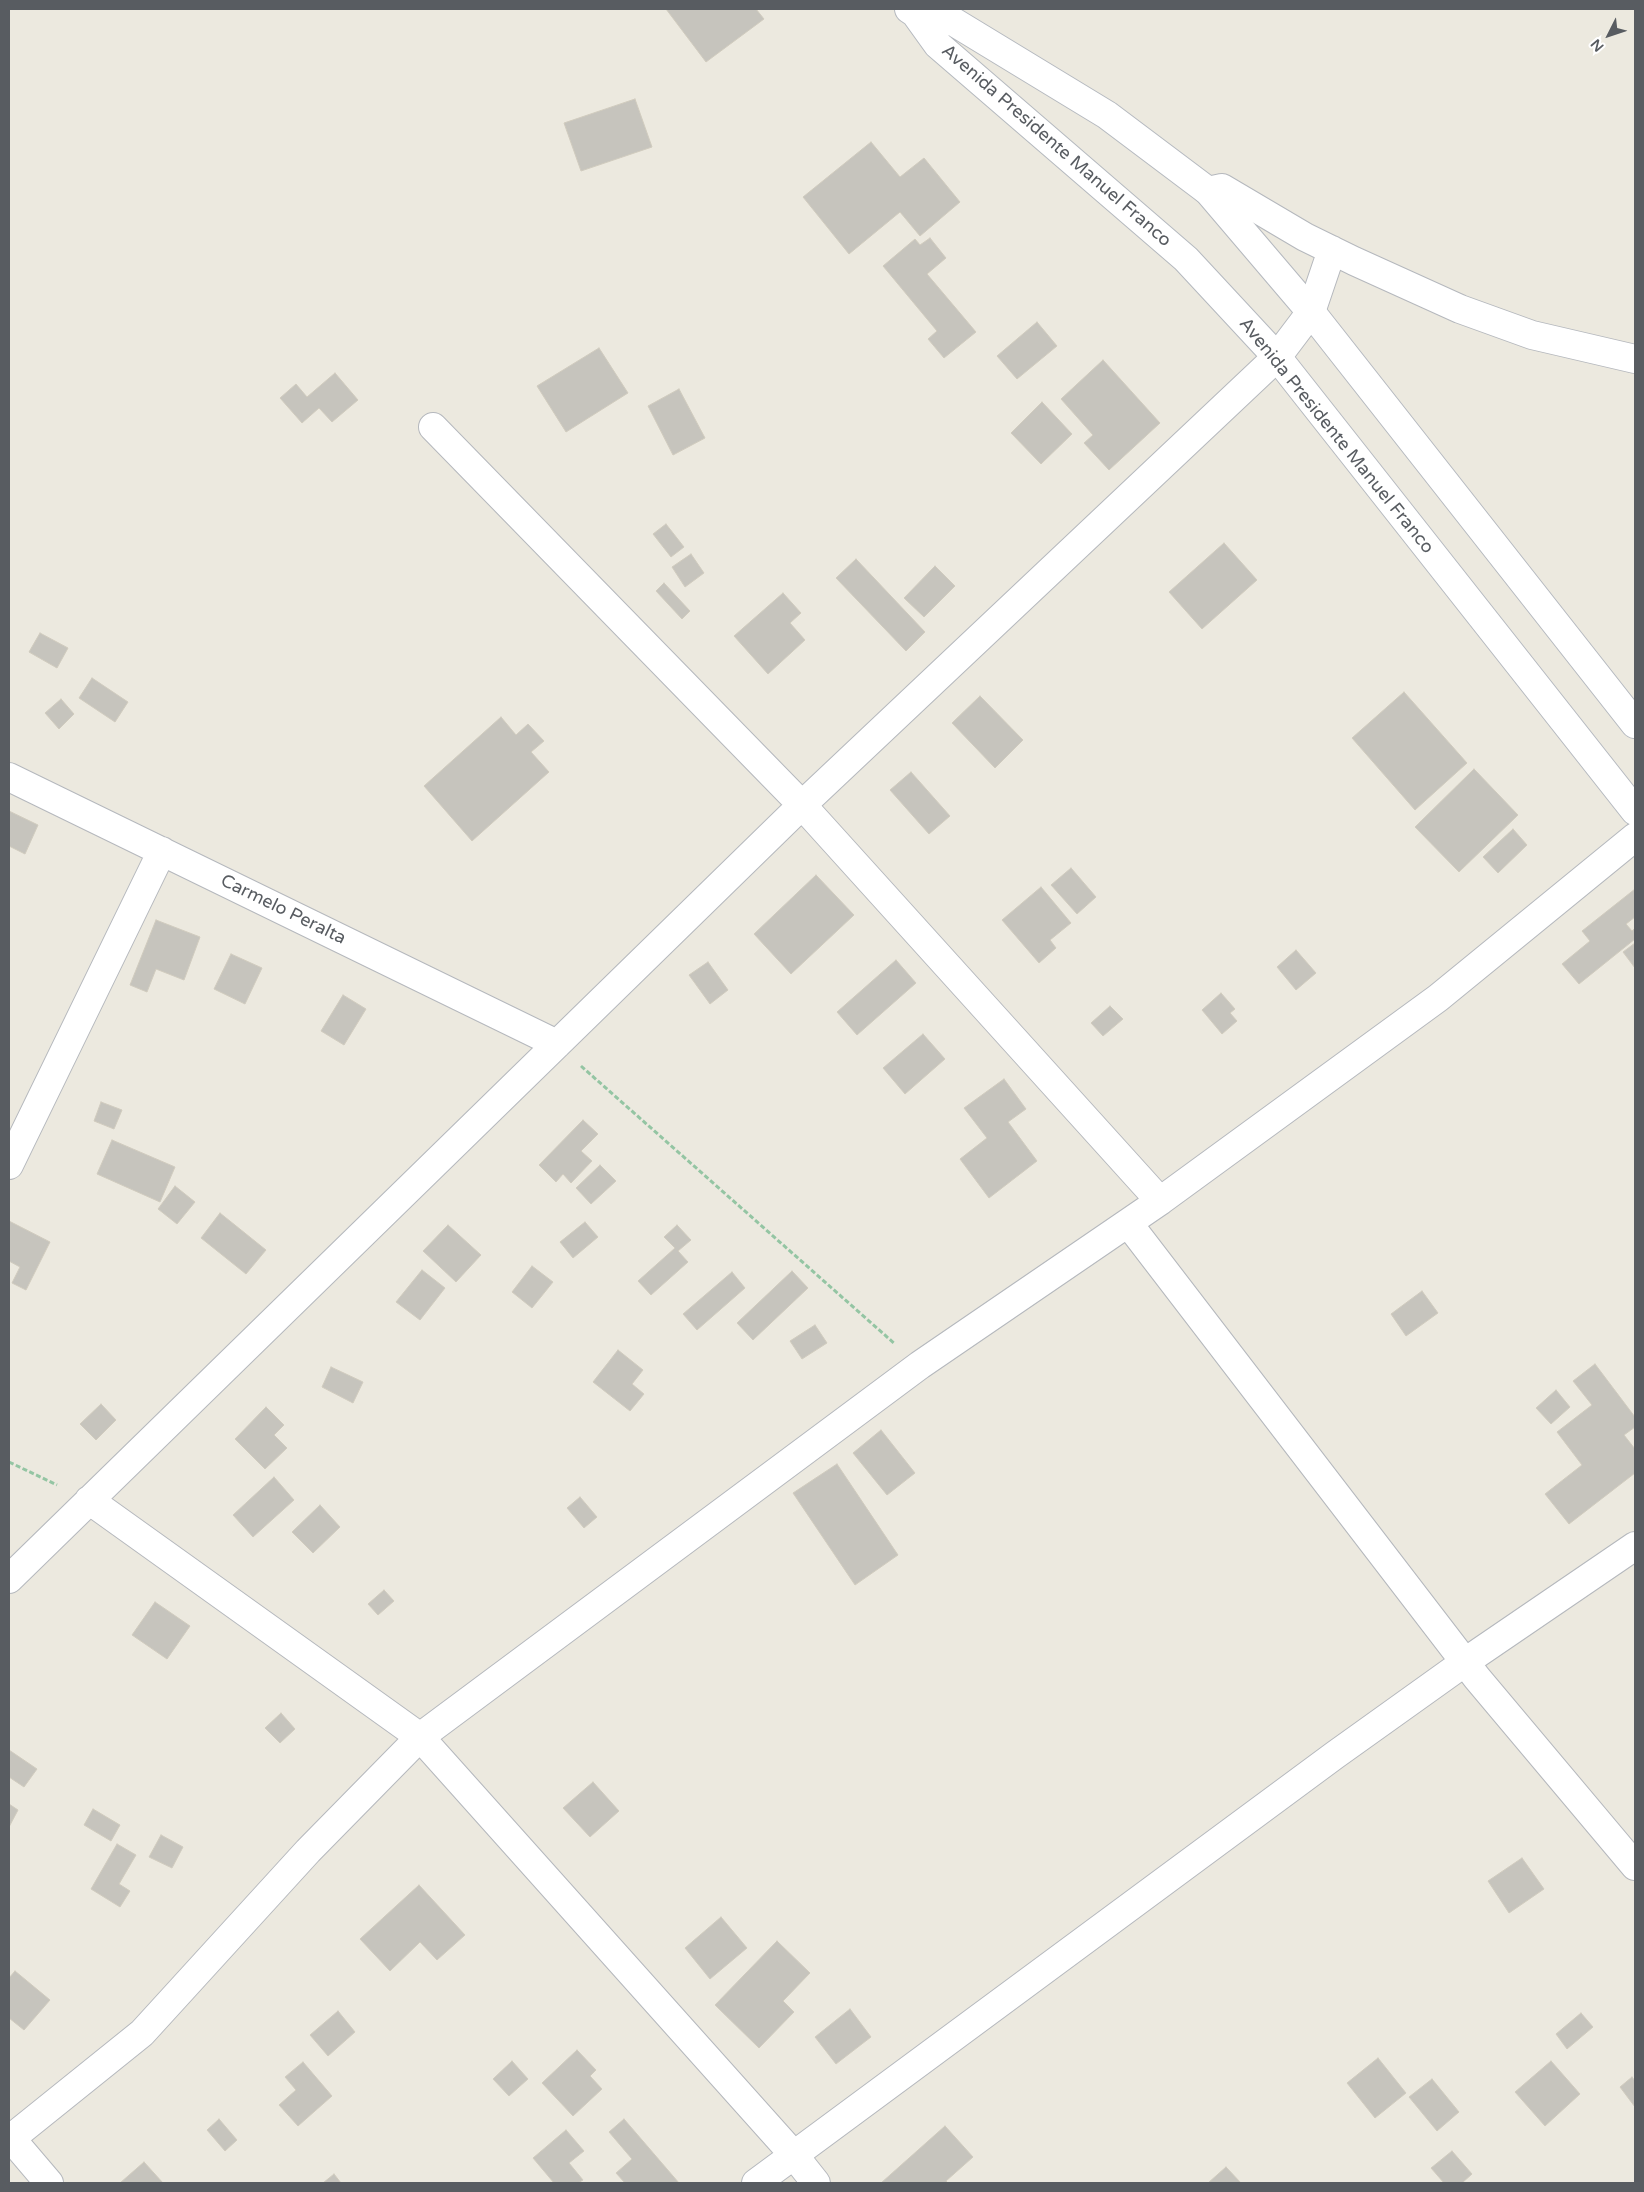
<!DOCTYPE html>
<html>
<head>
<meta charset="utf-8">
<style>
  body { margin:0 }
  #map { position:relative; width:1644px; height:2192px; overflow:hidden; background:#ece9df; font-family:"Varela Round",sans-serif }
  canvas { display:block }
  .frame { position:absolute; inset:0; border:10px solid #585c61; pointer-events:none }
  .north { position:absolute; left:1584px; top:10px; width:50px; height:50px; -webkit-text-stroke:4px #fff; paint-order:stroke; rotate:229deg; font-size:14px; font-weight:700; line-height:20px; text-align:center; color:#585c61 }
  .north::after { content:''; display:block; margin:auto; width:18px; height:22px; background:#585c61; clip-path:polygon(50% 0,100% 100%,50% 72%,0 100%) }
</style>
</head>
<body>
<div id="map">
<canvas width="1644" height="2192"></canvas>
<div class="frame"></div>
<div class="north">N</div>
</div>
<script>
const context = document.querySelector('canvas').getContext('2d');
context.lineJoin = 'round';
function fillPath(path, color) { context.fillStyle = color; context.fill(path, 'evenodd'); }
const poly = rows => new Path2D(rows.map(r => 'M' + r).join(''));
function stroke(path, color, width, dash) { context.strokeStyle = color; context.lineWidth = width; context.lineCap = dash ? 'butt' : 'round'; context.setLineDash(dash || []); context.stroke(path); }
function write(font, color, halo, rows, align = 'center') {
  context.font = font + ' "Varela Round",sans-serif'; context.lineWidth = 4.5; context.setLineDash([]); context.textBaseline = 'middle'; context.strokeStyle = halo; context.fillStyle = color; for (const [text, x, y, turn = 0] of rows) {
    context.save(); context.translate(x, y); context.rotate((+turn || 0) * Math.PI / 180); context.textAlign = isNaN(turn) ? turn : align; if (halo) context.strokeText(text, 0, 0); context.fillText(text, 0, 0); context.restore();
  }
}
const building = poly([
  [666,9,756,9,764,19,706,62,666,9],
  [635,99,652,147,581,171,564,123,635,99],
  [871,142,900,177,924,158,960,202,920,236,900,212,849,254,803,197,871,142],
  [930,238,946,258,927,274,976,332,944,358,928,339,937,331,883,266,915,239,920,245,930,238],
  [1037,322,1057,346,1017,379,997,356,1037,322],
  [599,348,628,393,566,432,537,386,599,348],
  [1103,360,1160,423,1109,470,1084,443,1093,435,1061,399,1103,360],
  [335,373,358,400,332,422,319,408,302,423,280,398,296,384,307,397,335,373],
  [679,389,705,438,673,455,648,406,679,389],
  [1042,402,1072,434,1041,464,1011,433,1042,402],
  [666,524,684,547,671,557,653,534,666,524],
  [1224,543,1257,580,1202,629,1169,592,1224,543],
  [691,554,704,573,685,587,672,567,691,554],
  [856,559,925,632,906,651,836,578,856,559],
  [935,566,955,586,924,617,904,598,935,566],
  [664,583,690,611,682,619,656,591,664,583],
  [783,593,801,613,790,623,805,640,768,674,734,636,783,593],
  [40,633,68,648,57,668,29,652,40,633],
  [92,678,128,702,115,722,79,698,92,678],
  [1404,692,1467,763,1415,810,1352,738,1404,692],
  [980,696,1023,740,995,768,952,723,980,696],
  [61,699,74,714,59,729,45,713,61,699],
  [501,717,516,735,528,724,544,741,531,752,549,772,472,841,424,786,501,717],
  [1474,769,1518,815,1459,872,1415,827,1474,769],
  [911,772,950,816,929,834,890,790,911,772],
  [9,811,38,825,25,854,9,846,9,811],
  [1513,829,1527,845,1498,873,1483,857,1513,829],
  [1071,868,1096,897,1077,914,1051,885,1071,868],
  [816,875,854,915,791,974,754,934,816,875],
  [1041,887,1071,923,1050,940,1056,948,1039,963,1002,920,1041,887],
  [1635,889,1635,917,1626,924,1632,931,1635,928,1635,939,1579,984,1562,964,1590,941,1582,931,1635,889],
  [156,920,200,937,184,980,156,969,147,992,130,985,156,920],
  [1635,943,1635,968,1623,952,1635,943],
  [1296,950,1316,973,1296,990,1277,967,1296,950],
  [231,954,262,968,245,1004,214,989,231,954],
  [896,960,916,983,857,1035,837,1012,896,960],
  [708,962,728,990,710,1004,689,975,708,962],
  [1221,993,1235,1009,1230,1013,1237,1021,1222,1034,1202,1010,1221,993],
  [343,995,366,1009,344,1045,321,1031,343,995],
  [1110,1006,1123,1019,1103,1036,1091,1023,1110,1006],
  [923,1034,945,1059,905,1094,883,1068,923,1034],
  [1004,1079,1026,1109,1008,1122,1037,1161,989,1198,960,1159,987,1138,964,1108,1004,1079],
  [101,1102,122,1110,114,1129,94,1121,101,1102],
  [583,1120,598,1134,581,1151,592,1161,571,1183,563,1174,556,1182,539,1165,583,1120],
  [112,1140,175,1167,160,1202,97,1174,112,1140],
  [600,1165,616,1181,591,1204,576,1188,600,1165],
  [175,1186,195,1202,177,1224,158,1209,175,1186],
  [220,1213,266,1250,246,1274,201,1238,220,1213],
  [9,1221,50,1242,26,1290,12,1283,20,1267,9,1261,9,1221],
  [585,1222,598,1237,573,1258,560,1242,585,1222],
  [448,1225,481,1255,456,1282,423,1251,448,1225],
  [677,1225,691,1240,678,1251,688,1262,651,1295,638,1281,675,1248,664,1237,677,1225],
  [532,1266,553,1282,532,1308,512,1292,532,1266],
  [422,1270,445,1288,420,1320,396,1302,422,1270],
  [792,1271,808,1288,753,1340,737,1323,792,1271],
  [732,1272,745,1288,697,1330,683,1314,732,1272],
  [1422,1291,1438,1313,1406,1336,1391,1314,1422,1291],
  [815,1325,827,1343,802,1359,790,1341,815,1325],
  [618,1350,643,1370,632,1384,644,1394,630,1411,593,1382,618,1350],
  [1595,1364,1635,1417,1635,1427,1624,1435,1635,1449,1635,1473,1569,1524,1545,1494,1582,1465,1557,1432,1592,1405,1573,1381,1595,1364],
  [331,1367,363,1382,353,1403,322,1387,331,1367],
  [1556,1390,1570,1407,1551,1424,1536,1408,1556,1390],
  [101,1404,116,1420,96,1440,80,1424,101,1404],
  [266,1407,284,1425,274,1435,287,1448,265,1469,235,1439,266,1407],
  [881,1430,915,1473,887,1495,853,1453,881,1430],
  [837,1464,898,1555,855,1585,793,1493,837,1464],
  [274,1477,294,1500,253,1537,233,1515,274,1477],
  [580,1497,597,1517,584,1528,567,1508,580,1497],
  [320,1505,340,1527,313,1553,292,1532,320,1505],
  [384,1590,394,1601,378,1615,368,1604,384,1590],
  [155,1602,190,1626,167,1659,132,1635,155,1602],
  [281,1713,295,1729,280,1743,265,1728,281,1713],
  [9,1750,37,1769,24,1787,9,1777,9,1750],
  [593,1782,619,1811,590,1837,563,1808,593,1782],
  [9,1804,18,1810,9,1827,9,1804],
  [93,1809,120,1825,111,1841,84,1825,93,1809],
  [161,1835,183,1847,172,1868,149,1857,161,1835],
  [117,1844,136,1855,119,1884,130,1891,120,1907,91,1889,117,1844],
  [1522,1858,1544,1889,1509,1913,1488,1881,1522,1858],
  [419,1885,465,1935,437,1960,420,1942,390,1971,360,1939,419,1885],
  [721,1917,747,1948,710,1979,685,1948,721,1917],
  [777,1941,810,1973,783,2001,794,2012,759,2048,715,2005,777,1941],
  [15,1971,50,2000,24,2030,9,2018,9,1978,15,1971],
  [850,2009,871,2037,836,2064,815,2037,850,2009],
  [338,2011,355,2032,328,2056,310,2035,338,2011],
  [1581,2013,1593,2027,1567,2049,1556,2034,1581,2013],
  [577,2050,596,2070,590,2076,602,2089,573,2116,542,2083,577,2050],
  [1378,2058,1406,2093,1375,2118,1347,2083,1378,2058],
  [512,2061,528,2079,509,2096,493,2079,512,2061],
  [1551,2061,1580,2094,1545,2126,1515,2092,1551,2061],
  [303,2062,332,2096,298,2126,279,2105,296,2090,285,2077,303,2062],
  [1632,2077,1635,2081,1635,2107,1620,2087,1632,2077],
  [1432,2079,1459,2112,1437,2131,1409,2097,1432,2079],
  [219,2119,237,2140,225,2151,207,2130,219,2119],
  [624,2119,679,2183,625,2183,616,2173,632,2159,609,2132,624,2119],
  [945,2126,973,2157,946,2181,948,2183,881,2183,945,2126],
  [566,2130,584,2151,569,2163,583,2180,578,2183,554,2183,533,2158,566,2130],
  [1452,2151,1472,2174,1462,2183,1444,2183,1431,2168,1452,2151],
  [144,2162,163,2183,120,2183,144,2162],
  [1226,2167,1241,2183,1208,2183,1226,2167],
  [334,2174,341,2183,323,2183,334,2174]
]);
const path = poly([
  [581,1066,895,1344],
  [9,1462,57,1485]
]);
const minor = poly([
  [1208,191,1222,188,1305,237,1354,261,1460,309,1532,335,1635,359],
  [433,427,802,805,1160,1201],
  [9,777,557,1044],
  [9,1165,162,851],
  [1128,1223,1477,1678,1635,1866],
  [89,1500,420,1737,793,2154,816,2183],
  [9,1579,802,805,1277,357,1311,312,1332,250],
  [9,2136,49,2183],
  [9,2140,142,2033,308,1851,420,1737,920,1365,1160,1201,1438,998,1635,837],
  [756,2183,1335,1755,1465,1662,1635,1546]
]);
const secondary = poly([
  [909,9,915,13,954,22,1107,115,1208,191,1311,312,1635,724],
  [915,13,938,45,1186,259,1277,357,1635,811]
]);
const streetNames = [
  ["Avenida Presidente Manuel Franco",1056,146,41],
  ["Avenida Presidente Manuel Franco",1336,436,51],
  ["Carmelo Peralta",283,910,26]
];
fillPath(building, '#c6c4bd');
stroke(building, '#d0cbbe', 1);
stroke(minor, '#b5b8bd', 30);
stroke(secondary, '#b5b9bf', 30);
stroke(path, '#94c5a3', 3, [5, 2.5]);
stroke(minor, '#fff', 28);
stroke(secondary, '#fff', 28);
write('18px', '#585c61', '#fff', streetNames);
</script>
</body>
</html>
